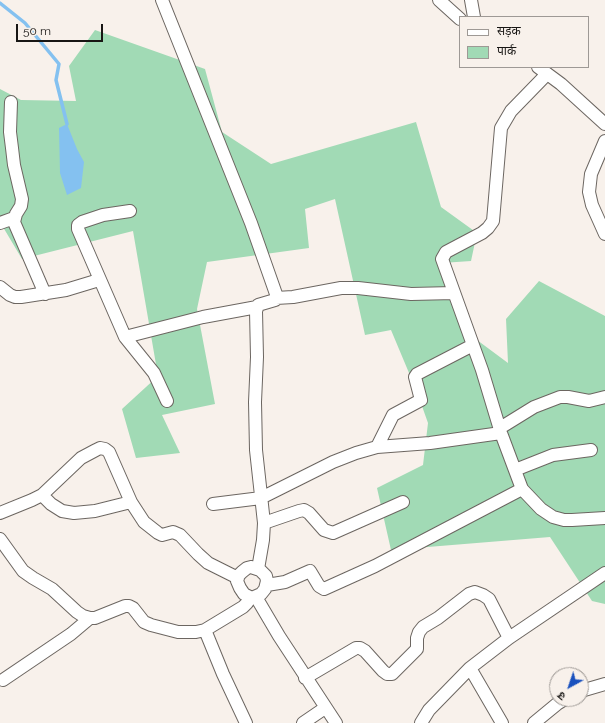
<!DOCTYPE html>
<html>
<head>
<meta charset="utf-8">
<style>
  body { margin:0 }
  #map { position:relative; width:605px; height:723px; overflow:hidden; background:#f8f1eb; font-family:Raleway,"Noto Sans Devanagari",sans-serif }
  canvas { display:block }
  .legend { position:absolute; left:459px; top:16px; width:130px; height:52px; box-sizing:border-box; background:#f8f1eb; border:1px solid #9e9995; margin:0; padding:5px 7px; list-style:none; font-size:12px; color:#181614 }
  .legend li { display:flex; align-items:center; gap:8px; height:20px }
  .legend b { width:20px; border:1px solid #9e9995 }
  .north { position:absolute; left:549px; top:667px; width:40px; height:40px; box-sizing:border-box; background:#f8f1eb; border:1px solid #9e9995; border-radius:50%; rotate:220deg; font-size:11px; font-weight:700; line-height:16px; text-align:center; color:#181614 }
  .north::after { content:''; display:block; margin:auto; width:14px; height:18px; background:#1a51be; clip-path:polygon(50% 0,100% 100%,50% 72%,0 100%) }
  .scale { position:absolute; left:16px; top:24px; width:87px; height:18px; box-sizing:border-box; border:2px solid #181614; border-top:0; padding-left:5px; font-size:12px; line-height:14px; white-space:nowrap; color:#181614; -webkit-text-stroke:3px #f8f1eb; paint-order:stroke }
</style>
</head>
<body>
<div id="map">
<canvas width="605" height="723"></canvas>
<ul class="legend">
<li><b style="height:5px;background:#fff"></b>सड़क</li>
<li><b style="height:11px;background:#a1dab5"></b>पार्क</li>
</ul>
<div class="north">उ</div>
<div class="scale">50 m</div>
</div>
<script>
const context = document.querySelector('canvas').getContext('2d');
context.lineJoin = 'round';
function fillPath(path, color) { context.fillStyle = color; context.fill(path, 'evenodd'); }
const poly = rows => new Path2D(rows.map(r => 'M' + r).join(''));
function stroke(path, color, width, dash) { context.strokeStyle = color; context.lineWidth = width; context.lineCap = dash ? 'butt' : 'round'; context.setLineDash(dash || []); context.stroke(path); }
const green = poly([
  [95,30,205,69,222,132,271,164,416,122,441,207,477,233,471,261,442,263,477,340,508,363,506,319,539,281,605,316,605,604,592,601,550,537,391,550,377,488,423,465,428,423,417,392,391,330,365,335,335,199,305,209,309,248,207,262,197,309,215,404,162,415,180,453,136,458,122,409,158,376,133,231,22,259,0,222,0,89,21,100,76,101,69,66]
]);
const water = poly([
  [67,124,77,149,84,162,81,188,67,195,60,173,59,128]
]);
const stream = poly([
  [0,3,25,23,59,64,56,80,67,124]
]);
const minor = poly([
  [162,0,251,223,276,294,276,298,275,300,258,305,256,311,257,357,255,402,256,450,264,523,263,540,258,569],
  [439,0,460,19],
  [471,0,474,17],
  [538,67,561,84,605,124],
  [547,74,511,111,501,128,493,221,488,228,482,233,446,252,442,259,482,370,501,433,522,489,541,509,553,517,564,520,572,520,605,518],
  [11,102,10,132,12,148,14,165,22,199,21,206,16,214,14,222,45,294],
  [605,141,591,174,589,192,592,205,605,234],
  [130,211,103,215,82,222,78,225,78,229,125,337,154,373,167,401],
  [0,223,14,218],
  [0,287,10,295,15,297,21,297,66,290,99,280],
  [276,298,293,297,341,288,358,288,411,294,454,293],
  [125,337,203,317,257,307],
  [500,428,534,407,560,397,568,397,589,401,605,397],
  [377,447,393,415,421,400,415,377,417,374,473,345],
  [515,470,553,455,591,450],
  [42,495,51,504,62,511,74,513,95,511,131,502],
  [213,504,261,498,333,462,356,453,377,447,430,443,501,433],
  [0,513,32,500,42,495,81,458,96,450,100,448,105,449,109,452,131,502,144,522,158,533,162,535,173,532,180,535,198,554,208,563,238,578],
  [264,523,299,511,304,510,309,513,324,530,333,533,403,502],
  [0,539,23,571,33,578,52,589,77,612,83,616,90,618,95,618,125,606,129,606,133,608,144,622,151,625,178,632,196,632,205,630,243,607,247,603,251,597],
  [251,567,260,570,266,576,267,581,265,589,261,594,252,598,244,594,240,588,237,581,238,576,242,572,247,568,251,567],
  [267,585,285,582,310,571,319,586,324,589,375,566,522,489],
  [256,597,279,636,336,723],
  [205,630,223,674,246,723],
  [470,668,502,723],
  [305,678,356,648,360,648,365,651,383,671,387,674,392,674,417,649,417,638,419,632,423,627,438,618,469,594,475,592,483,595,489,599,509,638],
  [3,680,71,634,90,618],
  [581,691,605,684],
  [303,723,325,708],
  [421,723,429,710,470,668,509,638,605,573],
  [534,723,557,704,565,699]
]);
fillPath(green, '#a1dab5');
fillPath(water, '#84c1f0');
stroke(stream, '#84c1f0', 3.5);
stroke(minor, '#6c6661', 14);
stroke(minor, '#fff', 12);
</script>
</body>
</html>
